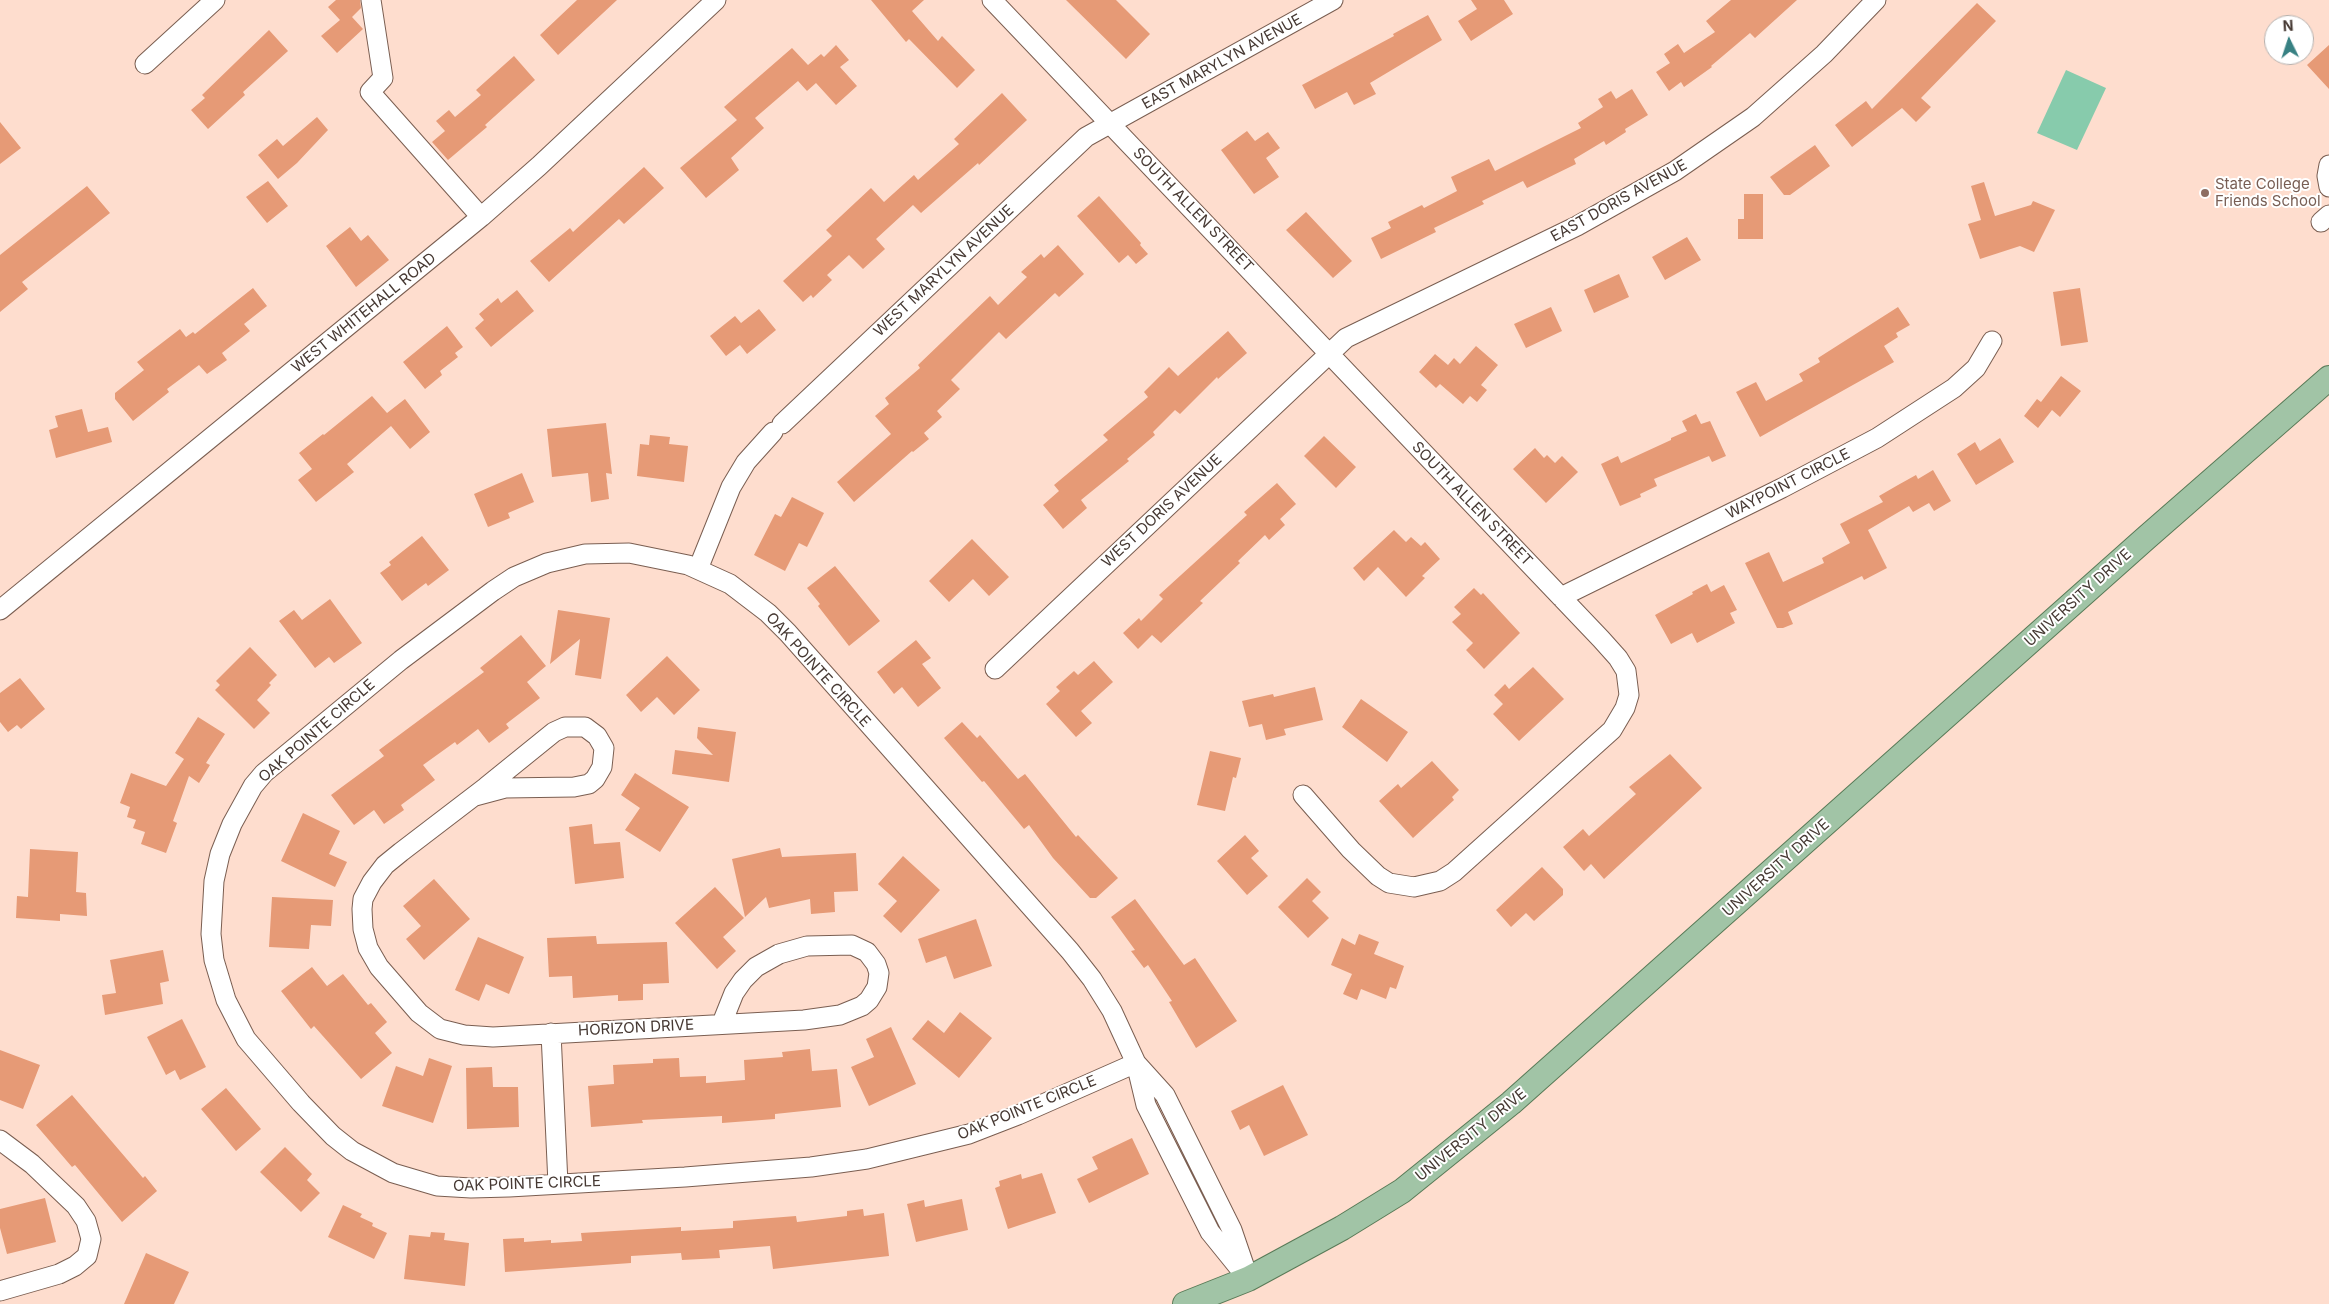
<!DOCTYPE html>
<html>
<head>
<meta charset="utf-8">
<style>
  body { margin:0 }
  #map { position:relative; width:2329px; height:1304px; overflow:hidden; background:#feddce; font-family:Inter,sans-serif }
  canvas { display:block }
  .north { position:absolute; left:2264px; top:15px; width:50px; height:50px; box-sizing:border-box; background:#fff; border:1px solid #b5b0ad; border-radius:50%; rotate:356deg; font-size:14px; font-weight:700; line-height:20px; text-align:center; color:#463933 }
  .north::after { content:''; display:block; margin:auto; width:18px; height:22px; background:#388183; clip-path:polygon(50% 0,100% 100%,50% 72%,0 100%) }
</style>
</head>
<body>
<div id="map">
<canvas width="2329" height="1304"></canvas>
<div class="north">N</div>
</div>
<script>
const context = document.querySelector('canvas').getContext('2d');
context.lineJoin = 'round';
function fillPath(path, color) { context.fillStyle = color; context.fill(path, 'evenodd'); }
const poly = rows => new Path2D(rows.map(r => 'M' + r).join(''));
function stroke(path, color, width, dash) { context.strokeStyle = color; context.lineWidth = width; context.lineCap = dash ? 'butt' : 'round'; context.setLineDash(dash || []); context.stroke(path); }
function write(font, color, halo, rows, align = 'center') {
  context.font = font + ' Inter,sans-serif'; context.lineWidth = 4; context.setLineDash([]); context.textBaseline = 'middle'; context.strokeStyle = halo; context.fillStyle = color; for (const [text, x, y, turn = 0] of rows) {
    context.save(); context.translate(x, y); context.rotate((+turn || 0) * Math.PI / 180); context.textAlign = isNaN(turn) ? turn : align; if (halo) context.strokeText(text, 0, 0); context.fillText(text, 0, 0); context.restore();
  }
}
const green = poly([
  [2066,70,2106,88,2077,150,2037,133]
]);
const building = poly([
  [336,0,360,0,361,8,352,17,363,29,337,53,321,36,340,20,328,7],
  [577,0,617,0,558,55,540,35],
  [871,0,924,0,912,11,938,41,942,36,975,70,957,88,909,39,906,42],
  [1066,0,1116,0,1150,34,1126,59],
  [1471,0,1504,0,1513,14,1471,41,1458,21,1477,9],
  [1731,0,1797,0,1755,38,1750,33,1711,66,1712,67,1684,87,1681,82,1669,91,1656,72,1670,63,1664,54,1678,44,1684,53,1715,32,1706,21],
  [1977,3,1996,21,1921,98,1931,107,1916,122,1902,108,1852,147,1835,125,1866,101,1872,109],
  [1428,15,1442,40,1370,83,1376,94,1354,105,1347,92,1315,109,1302,85,1394,36,1393,34],
  [269,30,288,51,243,92,245,95,208,129,191,110,205,98,202,95],
  [836,45,849,60,840,67,857,86,836,105,816,83,807,91,798,81,755,118,764,128,731,158,739,170,706,198,680,168,737,120,724,107,792,48,808,65,821,54,824,57],
  [2329,45,2329,89,2307,65],
  [514,56,535,80,485,125,487,127,448,160,432,142,445,131,436,121,449,110,455,117,481,95,476,90],
  [1632,89,1648,115,1625,129,1626,132,1606,145,1604,141,1574,159,1576,164,1527,188,1523,181,1482,201,1484,204,1434,228,1436,232,1381,259,1371,238,1391,228,1388,222,1422,205,1424,208,1457,191,1451,177,1489,159,1495,171,1581,128,1578,123,1603,107,1598,99,1611,91,1616,99],
  [1002,93,1027,120,979,165,978,163,921,213,913,205,876,239,885,249,863,269,849,255,827,275,832,280,813,298,811,295,803,302,783,281,832,236,826,230,871,188,884,202,914,175,918,180,959,144,954,139],
  [317,117,328,130,297,163,278,179,258,155,277,139,283,146],
  [0,122,21,148,0,164],
  [1247,131,1255,141,1268,132,1280,148,1266,158,1279,177,1254,194,1221,150],
  [1815,145,1830,166,1790,195,1784,195,1770,177],
  [644,167,664,188,624,224,619,219,549,282,530,261,570,228,573,232],
  [268,181,288,206,267,223,246,197],
  [1984,182,1995,216,2031,205,2033,201,2055,210,2034,252,2020,246,1980,259,1968,224,1981,220,1971,186],
  [87,186,110,213,22,282,28,289,0,312,0,255],
  [1744,194,1763,194,1763,239,1738,239,1738,219,1744,219],
  [1099,196,1141,243,1140,245,1148,254,1136,264,1128,255,1119,263,1077,216],
  [1306,212,1352,261,1333,278,1286,230],
  [350,227,361,241,368,235,389,260,356,287,326,246],
  [1687,237,1701,260,1665,280,1652,257],
  [1058,245,1084,274,1059,297,1055,293,1006,339,999,332,951,380,960,389,937,411,942,417,924,433,929,439,913,452,912,451,854,502,837,482,891,434,875,416,889,404,885,398,920,368,918,365,990,296,998,305,1027,277,1021,272,1041,254,1044,258],
  [1619,274,1629,297,1594,313,1584,290],
  [253,288,267,306,244,324,250,331,222,353,227,360,207,374,199,365,167,389,169,392,133,421,115,399,115,393,144,370,137,362,180,329,186,337,193,332,195,334],
  [2080,288,2088,342,2061,346,2053,292],
  [517,290,534,311,491,347,475,328,484,320,479,314,498,298,501,303],
  [1551,307,1562,331,1526,348,1514,324],
  [1898,307,1910,325,1896,333,1898,337,1884,346,1894,362,1760,437,1736,392,1756,382,1766,401,1803,381,1799,374,1820,362,1818,358],
  [759,309,776,330,747,354,740,345,726,356,710,336,735,316,741,323],
  [447,326,463,347,455,353,458,357,440,371,442,375,425,389,403,362],
  [1228,331,1247,353,1218,379,1217,377,1180,414,1175,410,1153,432,1155,435,1127,459,1129,461,1081,500,1087,508,1063,529,1043,505,1059,491,1054,485,1108,440,1103,435,1148,397,1144,392,1169,367,1178,376],
  [1476,346,1498,365,1481,385,1487,390,1477,402,1470,396,1463,404,1440,384,1436,388,1419,372,1435,354,1448,365,1454,358,1460,364],
  [2061,376,2081,391,2060,417,2052,410,2038,428,2024,416,2037,399,2041,402],
  [372,396,387,413,405,399,430,432,410,449,391,426,347,464,354,472,316,502,298,480,312,469,299,453,323,434,324,435],
  [82,409,88,432,108,427,112,442,56,458,49,430,58,427,55,416],
  [1696,414,1701,424,1710,421,1726,456,1712,462,1709,456,1654,479,1657,486,1640,494,1641,497,1620,506,1601,464,1618,456,1621,463,1671,440,1671,438,1687,431,1682,421],
  [606,423,612,474,606,473,609,499,591,502,588,473,552,477,547,429],
  [650,435,670,437,669,444,688,446,684,482,637,476,640,444,649,445],
  [1324,436,1356,467,1336,488,1304,456],
  [2000,438,2014,462,1976,485,1957,454,1975,442,1980,451],
  [1535,448,1544,458,1547,455,1555,463,1562,456,1578,472,1546,503,1513,469],
  [1933,470,1951,501,1934,511,1929,503,1913,512,1909,506,1868,530,1887,568,1864,580,1862,576,1788,612,1793,624,1783,628,1777,628,1745,563,1769,552,1783,582,1824,563,1822,558,1850,543,1840,524,1883,502,1879,496,1898,485,1916,475,1918,479],
  [522,473,534,502,508,513,510,518,488,527,474,494],
  [1277,483,1296,504,1280,519,1285,525,1269,540,1265,535,1238,561,1240,563,1200,601,1203,603,1161,643,1152,635,1138,649,1123,633,1139,618,1141,621,1163,599,1159,595,1247,515,1244,512],
  [792,497,824,513,807,547,799,543,785,571,754,555,775,514,781,517],
  [1394,530,1406,542,1411,537,1421,546,1425,542,1440,559,1422,576,1425,578,1406,597,1378,567,1364,581,1353,568],
  [422,536,449,570,428,586,426,583,402,601,380,573,391,565,389,562],
  [972,539,1009,577,989,596,973,579,949,602,929,581],
  [835,566,880,621,849,646,818,606,820,604,807,588],
  [1707,584,1711,592,1724,585,1737,610,1730,613,1735,623,1697,643,1692,633,1671,644,1655,615,1693,594,1692,592],
  [1474,588,1481,595,1483,593,1520,633,1484,669,1466,650,1473,643,1452,622,1461,614,1454,607],
  [330,599,362,643,334,663,329,657,315,668,279,621,294,610,302,620],
  [558,610,610,618,601,679,575,675,580,639,550,664],
  [521,635,546,666,527,682,540,698,506,724,509,728,489,743,478,729,457,745,455,742,423,765,435,780,401,805,404,810,384,824,374,810,354,825,331,795,384,756,379,750,484,672,480,668],
  [916,640,931,658,922,664,941,688,918,707,902,687,894,694,877,672],
  [250,647,277,675,269,683,271,685,257,700,270,713,254,729,215,690,220,685,216,681],
  [667,656,700,690,674,715,657,697,641,712,626,695],
  [1094,661,1113,682,1081,711,1092,723,1076,737,1046,704,1060,691,1056,687,1074,671,1078,675],
  [1533,667,1564,699,1519,741,1493,714,1503,704,1494,695,1505,684,1509,689],
  [20,678,45,709,21,729,17,725,8,732,0,722,0,693],
  [1315,687,1323,720,1284,729,1286,735,1266,740,1262,724,1249,727,1242,701,1273,694,1274,697],
  [1361,699,1408,732,1387,762,1342,727],
  [198,717,225,734,206,763,210,765,199,783,189,776,173,821,177,823,166,853,141,844,145,832,133,828,136,820,127,817,130,807,120,803,131,773,166,786,184,759,175,753],
  [962,722,977,738,980,735,1018,779,1025,774,1076,837,1078,835,1118,878,1096,898,1090,898,1053,858,1029,825,1024,829,984,781,982,782,944,738],
  [698,727,736,732,729,782,672,774,675,750,713,755,697,738],
  [1210,751,1241,758,1236,778,1233,777,1225,811,1197,805],
  [1670,754,1702,788,1604,879,1591,864,1584,871,1563,847,1583,829,1589,836,1636,794,1629,787],
  [1432,761,1459,790,1452,797,1454,800,1413,838,1379,801,1398,784,1401,788],
  [635,773,689,807,660,852,625,830,640,808,621,795],
  [303,813,340,831,329,854,347,862,335,887,281,861],
  [592,824,594,844,620,842,624,878,575,884,569,827],
  [1245,835,1259,851,1251,858,1268,876,1247,895,1217,861],
  [780,848,782,857,856,853,858,891,834,892,835,912,811,914,810,899,769,908,766,897,745,917,732,859],
  [30,849,78,852,76,892,86,893,87,916,60,914,60,921,16,918,17,896,28,897],
  [903,856,940,890,901,933,883,916,897,901,878,884],
  [1542,867,1563,889,1563,895,1534,921,1526,913,1511,927,1496,910],
  [1307,878,1321,892,1312,901,1329,918,1308,938,1278,907],
  [434,879,470,919,424,960,406,939,421,926,403,906],
  [715,887,744,918,723,937,736,951,717,969,675,923],
  [272,897,333,900,331,926,311,925,309,949,269,947],
  [1135,899,1184,965,1195,958,1237,1021,1196,1048,1169,1002,1172,1001,1148,965,1144,968,1131,951,1135,950,1111,917],
  [976,919,992,966,954,979,946,956,926,963,918,939],
  [1359,934,1379,942,1374,954,1404,966,1396,989,1390,987,1386,999,1361,989,1357,1000,1343,994,1352,974,1331,965,1342,938,1355,945],
  [596,936,597,944,667,942,669,983,643,984,643,1000,618,1001,618,995,573,998,572,976,549,977,547,938],
  [478,937,524,957,509,994,486,984,479,1001,455,990],
  [163,950,169,981,160,983,163,1004,105,1015,102,995,116,993,110,960],
  [312,967,327,986,343,974,368,1005,371,1003,387,1022,375,1033,392,1053,361,1079,314,1026,311,1029,281,991],
  [960,1012,992,1038,959,1078,912,1039,928,1020,944,1033],
  [182,1019,206,1067,180,1080,175,1070,166,1075,147,1037],
  [891,1027,916,1084,869,1106,851,1067,874,1057,866,1039],
  [810,1049,812,1071,837,1069,841,1107,775,1114,775,1119,722,1123,722,1116,642,1120,643,1123,591,1127,588,1086,614,1084,613,1065,653,1063,653,1059,679,1058,680,1077,706,1076,706,1083,745,1080,744,1060,783,1057,782,1052],
  [0,1050,40,1065,23,1109,0,1100],
  [429,1058,452,1066,433,1123,382,1106,396,1066,423,1076],
  [492,1067,493,1087,518,1087,519,1127,467,1129,466,1068],
  [1283,1085,1308,1135,1264,1156,1249,1125,1240,1130,1231,1111],
  [226,1088,261,1129,236,1151,201,1109],
  [72,1095,143,1178,145,1176,157,1191,122,1222,75,1165,72,1167,36,1125],
  [1132,1138,1149,1174,1089,1203,1077,1179,1098,1169,1092,1157],
  [285,1147,312,1174,307,1180,320,1193,301,1212,260,1172],
  [1042,1173,1056,1213,1008,1229,995,1188,1000,1186,999,1181,1021,1174,1022,1179],
  [45,1198,56,1242,7,1254,0,1228,0,1209],
  [962,1199,968,1230,916,1242,907,1204,924,1200,925,1207],
  [343,1205,362,1214,360,1217,373,1223,372,1226,387,1233,374,1259,328,1237],
  [863,1209,864,1216,884,1213,889,1256,773,1269,770,1246,719,1250,720,1258,682,1260,681,1253,631,1256,631,1263,505,1272,503,1239,524,1238,524,1242,551,1240,551,1243,582,1241,581,1233,681,1227,681,1231,733,1228,733,1221,796,1216,797,1222,847,1216,847,1211],
  [431,1232,445,1233,444,1240,469,1243,465,1286,404,1279,409,1235,430,1237],
  [146,1253,189,1272,174,1304,124,1304]
]);
const minor = poly([
  [371,0,383,78,370,92,481,217],
  [992,0,1601,639,1618,658,1626,671,1629,695,1625,708,1612,730,1454,872,1440,881,1414,887,1389,883,1378,876,1351,850,1303,795],
  [145,64,215,0],
  [2329,165,2327,176,2329,187],
  [2321,222,2329,215],
  [782,424,1086,137,1333,0],
  [698,569,731,487,746,462,773,432],
  [1561,597,1782,488,1877,438,1954,388,1976,368,1992,341],
  [0,610,481,217,539,166,716,0],
  [995,669,1346,338,1577,226,1675,171,1753,117,1824,54,1876,0],
  [475,796,505,788,574,787,589,784,595,779,602,767,604,748,597,736,585,727,565,727,554,732,486,787,401,852,385,865,372,882,363,899,362,909,363,929,368,948,379,967,419,1013,440,1029,464,1035,493,1037,804,1020,840,1015,862,1006,869,1000,877,987,879,973,876,964,867,952,852,945,807,946,779,954,756,967,743,980,734,993,722,1023],
  [551,1033,558,1184],
  [1136,1063,1018,1115,969,1134,867,1159,811,1167,685,1177,509,1187,471,1188,437,1186,393,1173,352,1151,333,1136,301,1103,246,1039,226,1000,214,960,211,934,214,881,220,854,232,824,253,786,264,773,401,660,493,591,514,577,547,563,585,554,629,553,688,565,730,584,768,613,788,633,1070,951,1092,979,1112,1011,1136,1063,1146,1105,1210,1232,1248,1279],
  [1137,1064,1165,1095,1232,1230,1245,1268],
  [0,1140,32,1164,76,1206,86,1221,91,1239,87,1256,75,1266,59,1274,0,1291]
]);
const major = poly([
  [1185,1304,1248,1279,1342,1228,1402,1191,1511,1103,2146,538,2329,378]
]);
const markers = [
  [2205,193,5,"#8d6e63"]
];
const streetNames = [
  ["EAST MARYLYN AVENUE",1222,62,-29],
  ["EAST DORIS AVENUE",1619,201,-29],
  ["SOUTH ALLEN STREET",1193,210,46],
  ["WEST MARYLYN AVENUE",944,271,-43],
  ["WEST WHITEHALL ROAD",364,313,-39],
  ["WAYPOINT CIRCLE",1788,484,-27],
  ["SOUTH ALLEN STREET",1472,504,46],
  ["WEST DORIS AVENUE",1162,511,-43],
  ["UNIVERSITY DRIVE",2078,598,-42],
  ["OAK POINTE CIRCLE",818,670,48],
  ["OAK POINTE CIRCLE",317,731,-41],
  ["UNIVERSITY DRIVE",1776,868,-42],
  ["HORIZON DRIVE",636,1028,-3],
  ["OAK POINTE CIRCLE",1027,1108,-22],
  ["UNIVERSITY DRIVE",1471,1135,-39],
  ["OAK POINTE CIRCLE",527,1184,-2]
];
const educationNames = [
  ["State College",2215,184],
  ["Friends School",2215,201]
];
fillPath(green, '#87cbac');
fillPath(building, '#e69a76');
stroke(minor, '#7a5e51', 21);
stroke(major, '#597a57', 26);
stroke(minor, '#fff', 19);
stroke(major, '#a1c4a6', 24);
for (const [x, y, r, color] of markers) { const dot = new Path2D(); dot.arc(x, y, r, 0, 2 * Math.PI); context.fillStyle = color; context.fill(dot); stroke(dot, '#fff', 2); }
write('15px', '#463933', '#fff', streetNames);
write('15px', '#785e54', '#fff', educationNames, 'left');
</script>
</body>
</html>
